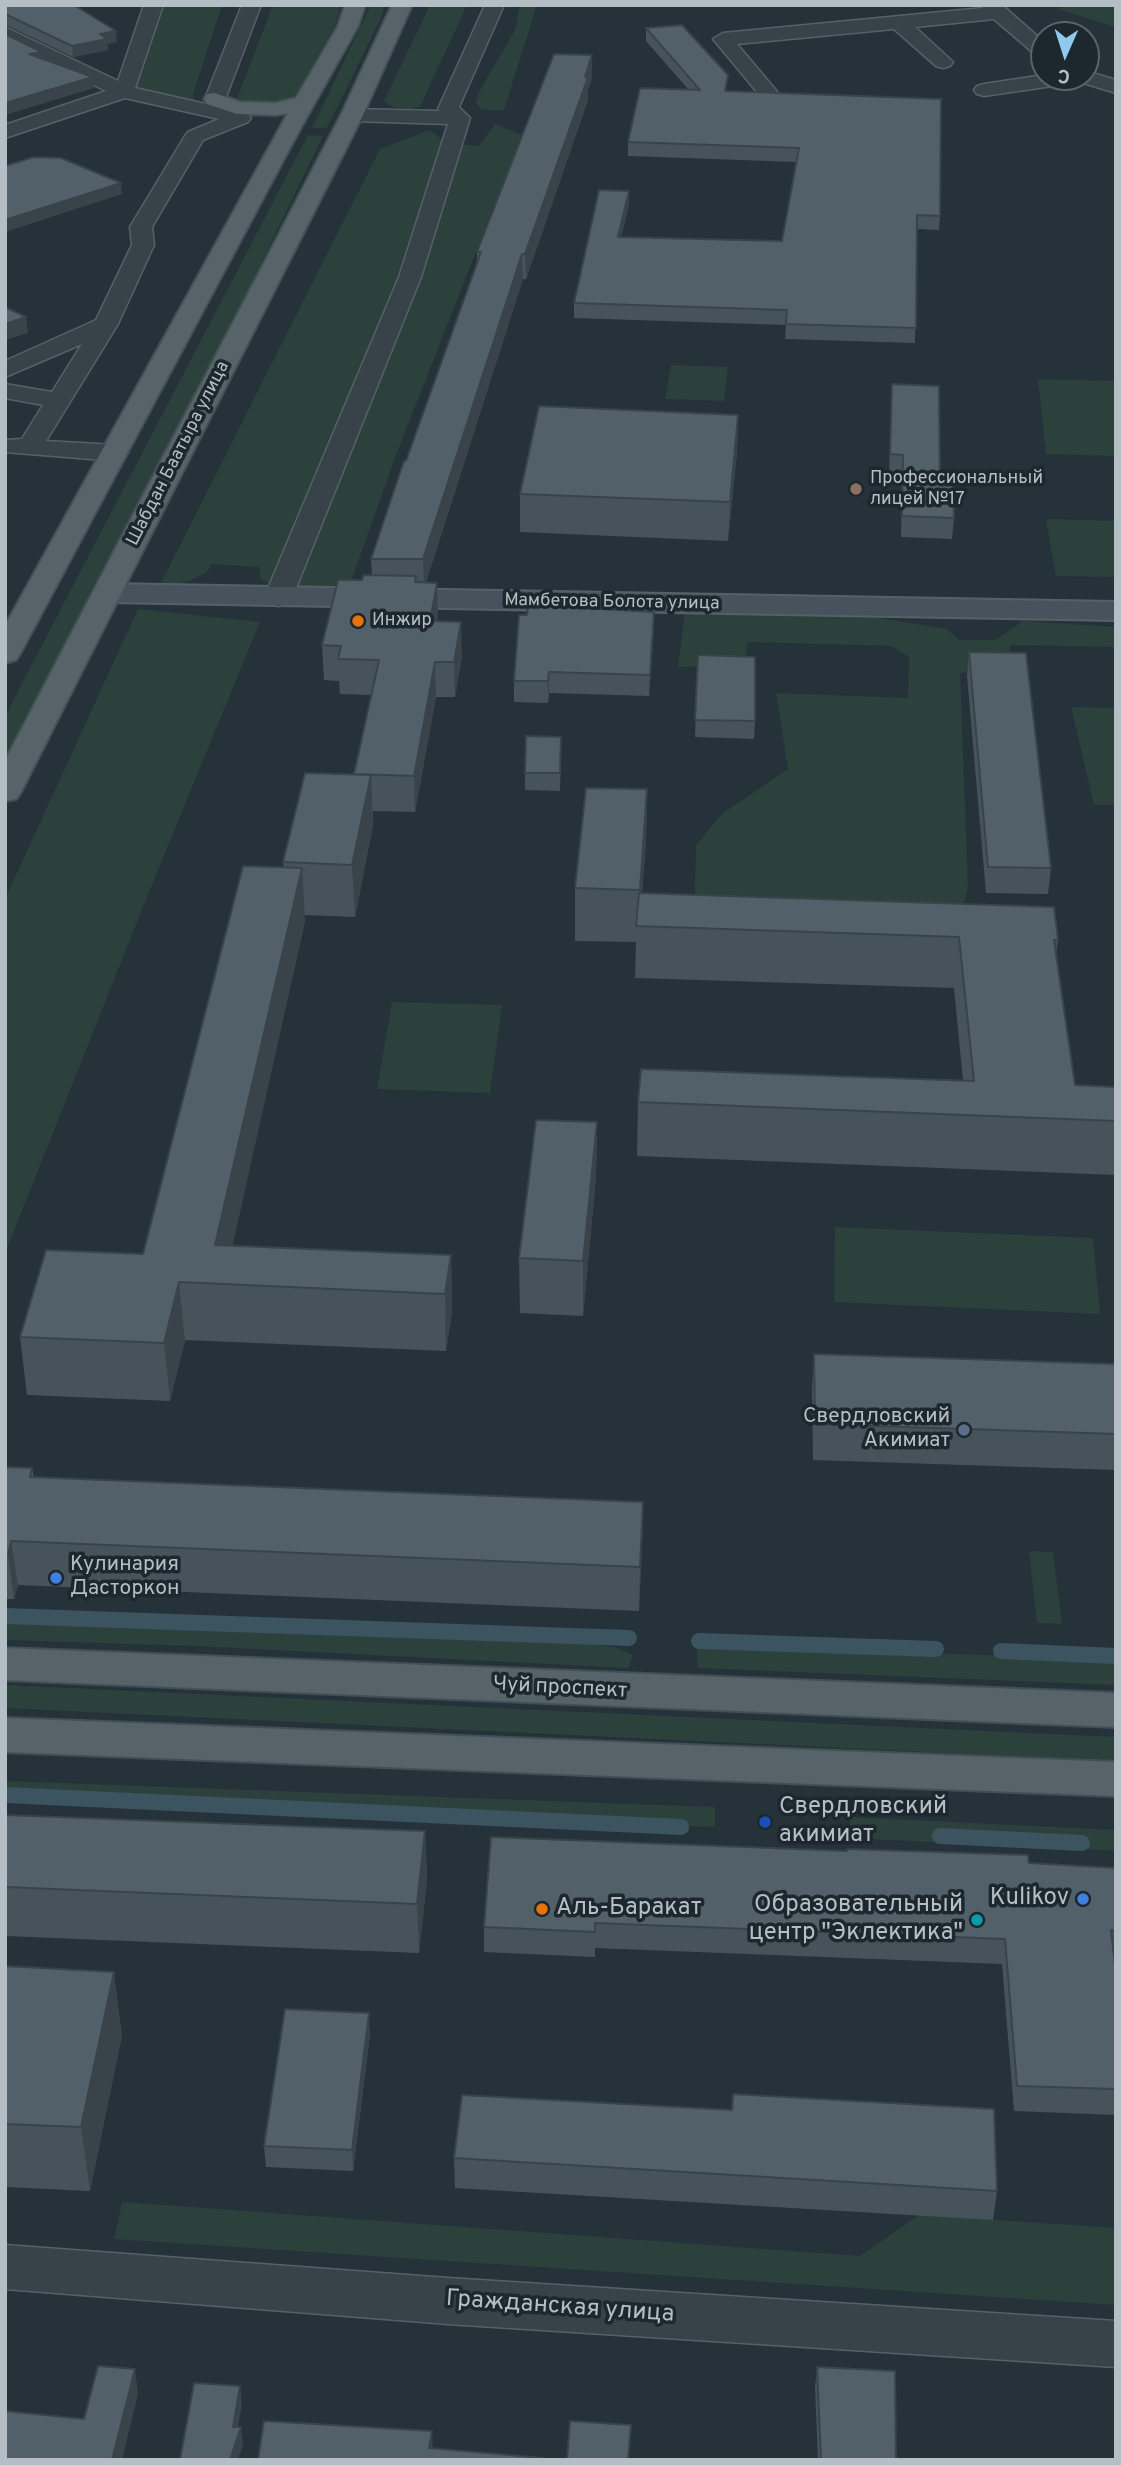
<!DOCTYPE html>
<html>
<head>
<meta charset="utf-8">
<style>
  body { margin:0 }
  #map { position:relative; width:1121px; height:2465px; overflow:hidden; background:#253239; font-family:Overpass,sans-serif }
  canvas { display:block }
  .frame { position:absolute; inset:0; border:7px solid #b3bec5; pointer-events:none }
  .north { position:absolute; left:1030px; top:21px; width:70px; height:70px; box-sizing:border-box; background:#1d282e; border:2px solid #59646a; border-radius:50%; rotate:183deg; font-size:19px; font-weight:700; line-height:28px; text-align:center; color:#b3bec5 }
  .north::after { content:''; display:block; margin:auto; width:24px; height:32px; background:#90c9ed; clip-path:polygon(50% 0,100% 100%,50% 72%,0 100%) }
</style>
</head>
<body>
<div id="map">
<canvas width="1121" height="2465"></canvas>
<div class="frame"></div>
<div class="north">С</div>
</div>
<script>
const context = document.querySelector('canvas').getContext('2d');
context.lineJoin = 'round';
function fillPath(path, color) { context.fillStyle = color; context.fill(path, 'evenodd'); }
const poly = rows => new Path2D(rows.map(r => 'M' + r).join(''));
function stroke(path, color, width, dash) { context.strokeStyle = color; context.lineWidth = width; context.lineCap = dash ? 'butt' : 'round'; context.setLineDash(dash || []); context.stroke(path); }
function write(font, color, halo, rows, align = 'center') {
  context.font = font + ' Overpass,sans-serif'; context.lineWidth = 7; context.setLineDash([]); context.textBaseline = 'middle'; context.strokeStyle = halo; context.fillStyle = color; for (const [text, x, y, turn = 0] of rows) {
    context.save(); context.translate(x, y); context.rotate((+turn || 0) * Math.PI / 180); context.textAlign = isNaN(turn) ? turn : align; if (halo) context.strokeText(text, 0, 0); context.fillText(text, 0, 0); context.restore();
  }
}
const green = poly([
  [158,5,222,5,193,94,194,99,188,103,130,87],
  [273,5,341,5,335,26,292,101,277,105,244,102,237,98],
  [371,5,385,5,380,20,327,128,312,128],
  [430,5,467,5,420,107,409,109,393,107,384,101],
  [520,5,537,5,504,110,482,110,476,103,479,92,515,30],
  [1069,5,1116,5,1116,27,1057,9],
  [495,124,522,135,396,455,349,587,274,586,261,579,259,567,212,564,206,573,180,585,161,583,380,149,430,130,446,143,479,146],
  [308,135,323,136,170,450,5,766,5,716],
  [671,365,728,367,724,401,665,399],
  [1038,379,1116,381,1116,456,1046,454],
  [1046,519,1116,521,1116,577,1056,576],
  [138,609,260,622,151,887,5,1253,5,899],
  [685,612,879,618,947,629,959,640,996,640,1023,621,1116,627,1116,647,1010,645,1010,656,995,670,960,673,968,888,952,943,694,937,696,845,722,814,788,769,776,693,908,698,909,657,892,646,748,642,744,666,678,667],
  [1071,707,1116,708,1116,805,1094,805],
  [392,1002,502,1005,490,1093,377,1089],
  [835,1227,1093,1238,1100,1314,834,1302],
  [1029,1551,1053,1552,1062,1624,1037,1623],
  [5,1621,549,1640,615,1647,633,1655,628,1668,196,1646,5,1640],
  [696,1642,1116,1661,1116,1685,698,1668],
  [5,1685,1116,1737,1116,1761,5,1708],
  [5,1781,715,1807,715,1827,5,1801],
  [850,1817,1116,1830,1116,1851,850,1838],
  [122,2202,860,2256,919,2215,1116,2228,1116,2305,114,2239]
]);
const stream = poly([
  [5,1616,629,1638],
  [699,1641,936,1649],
  [1001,1651,1116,1656],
  [5,1795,681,1827],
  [940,1836,1082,1843]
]);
const street = poly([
  [144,5,163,5,135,88,210,105,205,99,242,5,261,5,226,97,251,118,248,122,203,140,152,227,154,245,118,324,46,441,115,445,124,448,128,453,124,458,115,461,5,452,5,440,22,439,43,405,5,398,5,384,52,392,82,344,5,377,5,361,96,320,132,245,130,227,185,136,188,132,219,119,125,98,5,138,5,125,106,91,5,41,5,27,118,81,144,5],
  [485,5,504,5,459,107,470,118,421,277,292,598,288,604,278,606,268,604,264,598,399,277,448,124,352,121,345,119,342,115,345,111,352,109,439,111,438,109,485,5],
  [981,5,1002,5,1044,42,1044,58,1037,56,994,19,915,27,953,62,950,66,943,68,936,66,894,29,737,44,779,94,776,98,769,100,762,98,713,39,723,33,983,8,981,5],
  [1086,71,1116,80,1116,93,1080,82,984,96,977,94,974,90,977,86,984,84,1044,75,1086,77,1086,71],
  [5,2245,448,2278,1116,2321,1116,2367,448,2324,5,2289,5,2245]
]);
const secondary = poly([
  [109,584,1116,602,1116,620,109,602,99,599,95,593,99,587,109,584]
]);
const primary = poly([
  [345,5,365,5,358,26,299,131,20,654,16,660,5,663,5,626,288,113,276,115,237,114,207,104,204,99,207,94,215,93,240,102,276,103,296,98,338,26,345,5],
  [392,5,412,5,363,115,21,792,16,799,5,801,5,761,341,115,392,5],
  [5,1648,1116,1693,1116,1727,5,1680,5,1648],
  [5,1718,1116,1762,1116,1796,5,1752,5,1718]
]);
const wall = poly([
  [5,5,117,42,107,44,108,50,73,57,6,25,5,25],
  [646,28,727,91,940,216,939,230,917,229,915,343,785,339,786,325,574,318,574,303,629,191,629,205,621,237,782,241,796,162,628,156,628,142,688,89,646,41],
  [592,55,592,78,588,90,588,100,526,279,523,279,426,582,438,617,437,621,462,656,455,697,436,697,415,812,373,811,373,825,355,917,304,915,305,921,232,1246,451,1255,452,1312,446,1351,185,1340,170,1401,27,1395,20,1337,143,1254,284,868,283,862,354,774,372,695,340,694,339,681,324,680,322,645,362,580,372,575,371,559,477,262,477,252],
  [892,384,940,482,954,518,952,539,901,537,902,475,889,475],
  [738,415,737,452,728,541,520,532,520,494],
  [654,612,649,696,549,693,548,703,514,702,514,681],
  [969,652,1051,868,1048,894,986,893,967,676],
  [698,655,755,721,754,739,695,737],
  [561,754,560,791,525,790,525,773],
  [647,789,646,840,642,893,1058,940,1056,954,1075,1085,1116,1087,1116,1175,637,1156,638,1102,963,1081,954,988,635,978,636,942,575,941,575,888],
  [597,1122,596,1177,583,1316,520,1313,519,1258],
  [814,1354,1116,1364,1116,1470,813,1460,812,1389],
  [5,1467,32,1468,34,1478,643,1502,642,1546,639,1611,18,1585,14,1599,5,1599],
  [5,1815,425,1831,427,1880,419,1953,5,1936],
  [1029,1863,1116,1868,1116,1956,1114,1956,1116,1975,1116,2115,1014,2111,1002,1964,595,1948,595,1957,484,1952,484,1927],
  [5,1966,122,2035,90,2191,5,2187],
  [370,2034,353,2171,266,2167,264,2146],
  [454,2158,997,2191,993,2220,455,2188],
  [817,2367,896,2460,818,2460,815,2388]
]);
const shadedWall = poly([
  [116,31,117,42,107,44,108,50,73,57,72,46,100,34],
  [42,52,43,63,29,54],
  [592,55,592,78,588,90,588,100,526,279,525,254],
  [93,77,94,88,5,115,5,103],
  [121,183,122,194,5,232,5,220],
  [629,191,629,205,617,251,618,237],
  [522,254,523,279,424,587,423,559],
  [26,317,28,333,5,340,5,324],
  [738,415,737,452,728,541,730,502],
  [437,583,438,617,431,655,430,621],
  [654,612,654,633,649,696,650,675],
  [461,622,462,656,455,697,454,662],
  [435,662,436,697,415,812,414,776],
  [549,672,549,693,548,703,548,681],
  [371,775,373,825,355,917,352,865],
  [647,789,646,840,639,926,640,890],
  [302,868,305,921,224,1284,215,1245],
  [597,1122,596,1177,583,1316,583,1261],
  [451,1255,452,1312,446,1351,445,1294],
  [179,1282,185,1340,170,1401,164,1343],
  [643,1502,642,1546,639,1611,640,1567],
  [11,1541,18,1585,14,1599,8,1555],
  [425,1831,427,1880,419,1953,417,1904],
  [114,1972,122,2035,90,2191,81,2127],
  [369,2013,370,2034,353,2171,352,2150],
  [135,2369,138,2394,122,2460,112,2460],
  [240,2386,242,2404,235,2444,233,2427],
  [241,2427,243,2445,238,2460,230,2460],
  [432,2431,433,2455,429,2448]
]);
const building = poly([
  [5,5,74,5,116,31,100,34,107,39,72,46,5,14,5,5],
  [682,25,728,75,725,91,941,99,940,216,917,215,916,328,786,324,787,310,574,303,599,190,629,191,618,237,782,241,799,148,628,142,640,88,700,90,646,28,682,25],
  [5,34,42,52,29,54,93,77,5,103,5,34],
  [554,54,592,55,585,77,588,77,525,254,522,254,423,559,371,559,404,461,406,461,481,252,477,252,554,54],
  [34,157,61,158,121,183,5,220,5,166,34,157],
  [5,307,26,317,5,324,5,307],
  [892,384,939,386,940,482,953,483,954,518,902,516,903,455,890,454,892,384],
  [539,406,738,415,730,502,520,494,539,406],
  [364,575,416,576,415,582,437,583,430,621,461,622,454,662,435,662,414,776,354,774,379,660,338,659,341,646,322,645,338,580,362,580,364,575],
  [528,605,654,612,650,675,549,672,548,681,514,681,519,615,527,615,528,605],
  [969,652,1026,653,1051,868,988,867,969,652],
  [698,655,755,657,755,721,695,720,698,655],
  [526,736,561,737,560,773,525,773,526,736],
  [305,773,371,775,352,865,283,862,305,773],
  [586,788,647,789,640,890,575,888,586,788],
  [243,866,302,868,215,1245,451,1255,445,1294,179,1282,164,1343,20,1337,46,1250,143,1254,243,866],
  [639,893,1054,907,1058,940,1054,940,1075,1085,1116,1087,1116,1121,638,1102,641,1069,974,1081,959,937,636,926,639,893],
  [536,1120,597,1122,583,1261,519,1258,536,1120],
  [814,1354,1116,1364,1116,1434,815,1424,814,1354],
  [5,1467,32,1468,30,1477,643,1502,640,1567,11,1541,8,1555,5,1555,5,1467],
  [5,1815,425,1831,417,1904,5,1887,5,1815],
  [491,1837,847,1851,847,1849,1028,1855,1029,1863,1116,1868,1116,1931,1111,1930,1116,1975,1116,2089,1017,2086,1005,1939,595,1923,595,1932,484,1927,491,1837],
  [5,1966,114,1972,81,2127,5,2124,5,1966],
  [285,2009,369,2013,352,2150,264,2146,285,2009],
  [733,2094,994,2109,997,2191,454,2158,462,2095,732,2110,733,2094],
  [98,2366,135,2369,112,2460,5,2460,5,2411,84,2419,98,2366],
  [817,2367,895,2371,896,2460,821,2460,817,2367],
  [194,2383,240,2386,233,2427,241,2427,230,2460,180,2460,194,2383],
  [264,2421,432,2431,429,2448,543,2458,543,2460,258,2460,264,2421],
  [570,2421,631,2425,628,2460,567,2460,570,2421]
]);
const markers = [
  [856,489,7,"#8d6e63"],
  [358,621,7,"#e8710a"],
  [964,1430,7,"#5c6f8a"],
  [56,1578,7,"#3f7fe0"],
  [765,1822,7,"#1a4fb4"],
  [1083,1899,7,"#3f7fe0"],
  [542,1909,7,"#e8710a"],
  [977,1920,7,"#0f9aa8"]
];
const farStreetnames = [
  ["Шабдан Баатыра улица",179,454,-63],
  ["Мамбетова Болота улица",612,603,1]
];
const farPoinames = [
  ["Профессиональный",870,479],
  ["лицей №17",870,500],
  ["Инжир",372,621]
];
const poiNames = [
  ["Свердловский",950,1418],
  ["Акимиат",950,1442],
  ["Кулинария",70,1566,"left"],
  ["Дасторкон",70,1590,"left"]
];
const streetNames = [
  ["Чуй проспект",560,1689,3]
];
const nearPoinames = [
  ["Свердловский",779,1808],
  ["акимиат",779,1836],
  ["Kulikov",1069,1899,"right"],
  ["Образовательный",963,1906,"right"],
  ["центр \"Эклектика\"",963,1934,"right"],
  ["Аль-Баракат",556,1909]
];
const nearStreetnames = [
  ["Гражданская улица",560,2308,4]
];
fillPath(green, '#2c413c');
stroke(stream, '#3c5360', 16);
stroke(street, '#566167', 3);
stroke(secondary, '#566167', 4);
stroke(primary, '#444f55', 4);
fillPath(street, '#384349');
fillPath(secondary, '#47535c');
fillPath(primary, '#566369');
fillPath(wall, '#47535a');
fillPath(shadedWall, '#39444a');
fillPath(building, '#526169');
stroke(building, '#39444a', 2);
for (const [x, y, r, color] of markers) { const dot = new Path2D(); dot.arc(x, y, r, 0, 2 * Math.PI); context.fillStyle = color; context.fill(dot); stroke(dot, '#1d282e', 2.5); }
write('18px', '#b3bec5', '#1d282e', farStreetnames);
write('18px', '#b3bec5', '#1d282e', farPoinames, 'left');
write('21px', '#b3bec5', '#1d282e', poiNames, 'right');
write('21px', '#b3bec5', '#1d282e', streetNames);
write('24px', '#b3bec5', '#1d282e', nearPoinames, 'left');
write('24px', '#b3bec5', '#1d282e', nearStreetnames);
</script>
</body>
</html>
